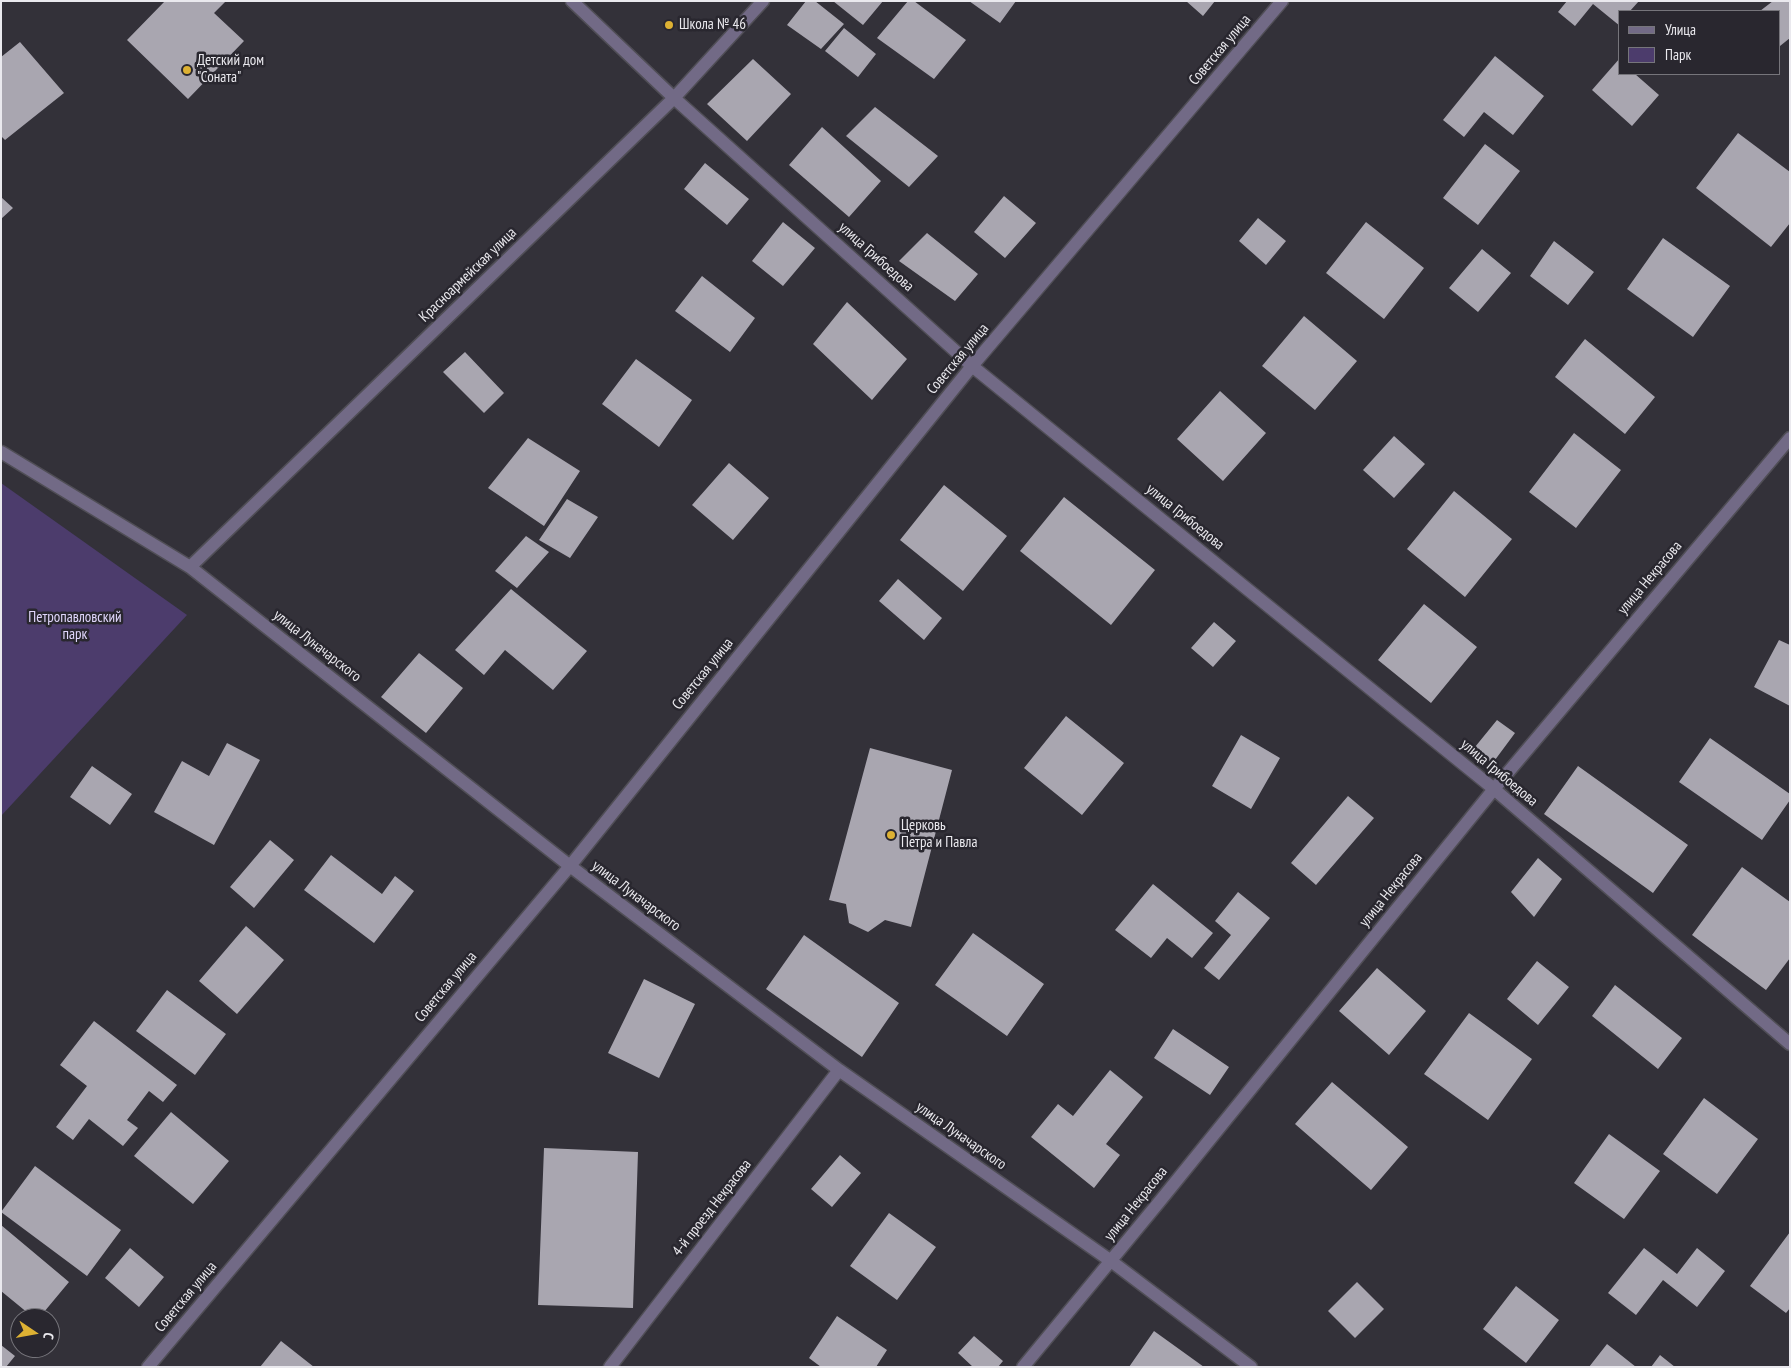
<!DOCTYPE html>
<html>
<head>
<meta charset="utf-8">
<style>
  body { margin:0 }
  #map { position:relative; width:1791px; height:1368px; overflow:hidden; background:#333139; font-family:"PT Sans Narrow",sans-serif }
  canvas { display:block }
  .frame { position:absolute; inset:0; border:2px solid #eae9ee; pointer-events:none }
  .legend { position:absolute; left:1618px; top:10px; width:162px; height:65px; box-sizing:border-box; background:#29272f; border:1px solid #76757b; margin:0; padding:6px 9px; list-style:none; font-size:15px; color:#eae9ee }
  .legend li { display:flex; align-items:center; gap:10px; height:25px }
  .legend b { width:25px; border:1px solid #76757b }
  .north { position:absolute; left:10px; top:1308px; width:50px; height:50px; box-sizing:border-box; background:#29272f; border:1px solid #76757b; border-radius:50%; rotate:102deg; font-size:14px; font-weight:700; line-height:20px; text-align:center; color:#eae9ee }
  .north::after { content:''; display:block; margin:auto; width:18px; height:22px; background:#ddb133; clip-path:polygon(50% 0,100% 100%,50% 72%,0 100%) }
</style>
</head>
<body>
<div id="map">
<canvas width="1791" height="1368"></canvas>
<div class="frame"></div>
<ul class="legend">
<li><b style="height:6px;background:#726a86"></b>Улица</li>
<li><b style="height:14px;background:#4c3c6c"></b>Парк</li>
</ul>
<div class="north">С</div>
</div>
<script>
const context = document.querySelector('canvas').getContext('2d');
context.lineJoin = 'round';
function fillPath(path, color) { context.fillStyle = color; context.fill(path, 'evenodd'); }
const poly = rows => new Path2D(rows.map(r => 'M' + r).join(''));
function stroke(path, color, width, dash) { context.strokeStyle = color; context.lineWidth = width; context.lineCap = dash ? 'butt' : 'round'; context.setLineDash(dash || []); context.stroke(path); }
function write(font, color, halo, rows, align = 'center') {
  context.font = font + ' "PT Sans Narrow",sans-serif'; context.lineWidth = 5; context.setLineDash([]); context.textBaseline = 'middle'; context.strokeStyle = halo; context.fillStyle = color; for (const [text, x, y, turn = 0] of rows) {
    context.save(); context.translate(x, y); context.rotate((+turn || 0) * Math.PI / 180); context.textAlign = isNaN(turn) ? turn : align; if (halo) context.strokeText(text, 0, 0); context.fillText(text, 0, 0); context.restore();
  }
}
const green = poly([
  [1,483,187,615,1,816]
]);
const building = poly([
  [165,1,226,1,214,13,244,41,188,99,127,40],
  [806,1,815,1,844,24,821,49,787,25],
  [833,1,883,1,863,25],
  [908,1,914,1,966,40,934,79,877,38],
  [969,1,1016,1,1000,23],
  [1186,1,1215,1,1203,16],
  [1567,1,1639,1,1630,11,1620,11,1620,26,1593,4,1575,26,1558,12],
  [1773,1,1790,1,1790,38,1780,46,1780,11,1760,11],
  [844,28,876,54,858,77,825,51],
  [20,42,64,93,5,140,1,136,1,57],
  [1495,56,1544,96,1513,135,1484,112,1464,137,1443,120],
  [1620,58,1620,74,1635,74,1659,95,1632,126,1592,90],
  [753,59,791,94,747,141,707,104],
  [875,107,938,156,909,187,846,136],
  [822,127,881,181,849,217,789,165],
  [1738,133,1790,172,1790,223,1771,247,1696,188],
  [1485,144,1520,171,1478,225,1443,198],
  [705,163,749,199,727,225,684,189],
  [1004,196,1036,223,1005,258,974,232],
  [1,197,13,208,1,219],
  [1258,218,1286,241,1266,265,1239,241],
  [783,222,815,248,783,286,752,261],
  [1366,222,1424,268,1384,319,1326,273],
  [927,233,978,274,955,301,899,261],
  [1663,238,1730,286,1693,337,1627,289],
  [1554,241,1594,272,1568,305,1530,276],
  [1482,249,1511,273,1478,312,1449,288],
  [702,276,755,318,730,352,675,311],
  [847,302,907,359,872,400,813,344],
  [1304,316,1357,361,1315,410,1262,366],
  [1585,339,1655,397,1625,434,1555,377],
  [465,352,504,393,484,413,443,372],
  [636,359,692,400,659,447,602,404],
  [1220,391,1266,433,1223,481,1177,439],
  [1574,433,1621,470,1576,528,1529,492],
  [1394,436,1425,464,1394,498,1363,470],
  [528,438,580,471,544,526,488,488],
  [729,463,769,498,733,540,692,505],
  [944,485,1007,536,963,591,900,540],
  [1454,491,1512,539,1465,597,1407,549],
  [1064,497,1155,570,1111,625,1020,551],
  [567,499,598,517,570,558,539,540],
  [526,536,549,552,517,588,495,571],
  [898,579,942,618,924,640,879,601],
  [511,589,587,651,553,690,505,650,484,675,455,650],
  [1424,604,1477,647,1431,703,1378,660],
  [1214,622,1236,641,1213,667,1191,648],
  [1779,640,1790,645,1790,706,1754,687],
  [419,653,463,688,426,733,381,697],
  [1066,716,1124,763,1082,815,1024,768],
  [1497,720,1515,733,1492,764,1475,747],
  [1241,735,1280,758,1251,809,1212,786],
  [1710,738,1790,794,1790,800,1762,840,1679,782],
  [227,743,260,760,214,845,154,812,182,761,209,776],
  [870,748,952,770,911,927,885,920,868,932,849,923,846,904,829,900],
  [92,766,132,794,110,825,70,797],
  [1578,766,1688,845,1653,893,1544,814],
  [1348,796,1374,818,1316,885,1291,863],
  [270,840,294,860,254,908,230,887],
  [331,855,382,894,395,876,414,891,374,943,304,890],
  [1538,858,1562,879,1534,917,1511,892],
  [1742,867,1790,902,1790,958,1766,990,1692,935],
  [1153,884,1213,933,1192,958,1167,938,1151,958,1115,930],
  [1238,892,1270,918,1219,980,1204,968,1231,935,1215,921],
  [246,926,284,960,237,1014,199,981],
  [973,933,1044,984,1007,1036,935,985],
  [804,935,899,1003,862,1057,766,989],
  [1537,961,1569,987,1538,1025,1507,999],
  [1377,968,1426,1011,1389,1055,1339,1011],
  [644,979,695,1004,659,1078,608,1053],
  [1615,985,1682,1038,1658,1069,1592,1016],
  [167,990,226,1034,195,1075,136,1031],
  [1469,1013,1532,1059,1488,1120,1424,1074],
  [94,1021,177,1085,163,1102,149,1091,127,1120,138,1128,123,1146,89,1119,73,1140,56,1127,87,1086,60,1065],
  [1173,1029,1229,1067,1210,1095,1154,1058],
  [1110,1070,1143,1097,1106,1144,1120,1155,1094,1188,1031,1137,1058,1104,1073,1116],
  [1332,1082,1408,1147,1371,1190,1295,1124],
  [1704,1098,1758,1139,1717,1194,1663,1154],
  [171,1112,229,1161,193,1204,134,1156],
  [1609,1134,1660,1171,1624,1219,1574,1183],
  [544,1148,638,1152,633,1308,538,1305],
  [840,1155,861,1173,832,1207,811,1189],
  [35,1166,121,1230,87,1276,1,1212],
  [889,1213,936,1247,897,1300,850,1266],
  [1,1225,69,1282,39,1318,34,1318,1,1291],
  [1790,1232,1790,1308,1786,1313,1750,1286],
  [130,1248,164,1277,139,1307,105,1278],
  [1644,1248,1677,1274,1697,1248,1725,1271,1697,1307,1663,1280,1636,1315,1608,1293],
  [1357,1282,1384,1309,1355,1338,1328,1311],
  [1516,1286,1559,1320,1526,1363,1483,1329],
  [837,1316,887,1350,876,1367,821,1367,809,1358],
  [1154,1331,1204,1367,1129,1367],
  [974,1336,1003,1361,998,1367,973,1367,958,1353],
  [281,1341,314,1367,260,1367],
  [1607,1344,1636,1367,1589,1367],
  [1,1345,15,1356,6,1367,1,1367],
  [1660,1355,1675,1367,1651,1367]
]);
const minor = poly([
  [572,1,674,98,972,366,1494,789,1790,1044],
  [1,452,190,567,570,866,839,1070,1111,1261,1251,1367],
  [190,567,674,98,763,1],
  [148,1367,570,866,972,366,1282,1],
  [610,1367,839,1070],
  [1023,1367,1160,1201,1494,789,1790,438]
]);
const markers = [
  [669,25,5,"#ddb133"],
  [187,70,5,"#ddb133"],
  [891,835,5,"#ddb133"]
];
const poiNames = [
  ["Школа № 46",679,25],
  ["Детский дом",197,61],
  ["\"Соната\"",197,78],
  ["Церковь",901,826],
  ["Петра и Павла",901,843]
];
const streetNames = [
  ["Советская улица",1220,50,-50],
  ["улица Грибоедова",876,257,42],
  ["Красноармейская улица",468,275,-44],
  ["Советская улица",958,359,-50],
  ["улица Грибоедова",1185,517,39],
  ["улица Некрасова",1650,578,-50],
  ["улица Луначарского",317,646,38],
  ["Советская улица",703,674,-51],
  ["улица Грибоедова",1499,773,40],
  ["улица Некрасова",1391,890,-51],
  ["улица Луначарского",636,896,37],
  ["Советская улица",446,987,-50],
  ["улица Луначарского",961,1136,35],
  ["улица Некрасова",1136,1204,-51],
  ["4-й проезд Некрасова",712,1208,-52],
  ["Советская улица",186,1297,-50]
];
const parkNames = [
  ["Петропавловский",75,618],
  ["парк",75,635]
];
fillPath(green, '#4c3c6c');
fillPath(building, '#a9a6b0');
stroke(minor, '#504e56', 15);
stroke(minor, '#726a86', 12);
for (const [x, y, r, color] of markers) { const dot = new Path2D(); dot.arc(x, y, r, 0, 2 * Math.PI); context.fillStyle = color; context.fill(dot); stroke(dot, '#29272f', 2); }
write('15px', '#eae9ee', '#29272f', poiNames, 'left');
write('15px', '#eae9ee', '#29272f', streetNames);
write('15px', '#e0d6fb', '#29272f', parkNames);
</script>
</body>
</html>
